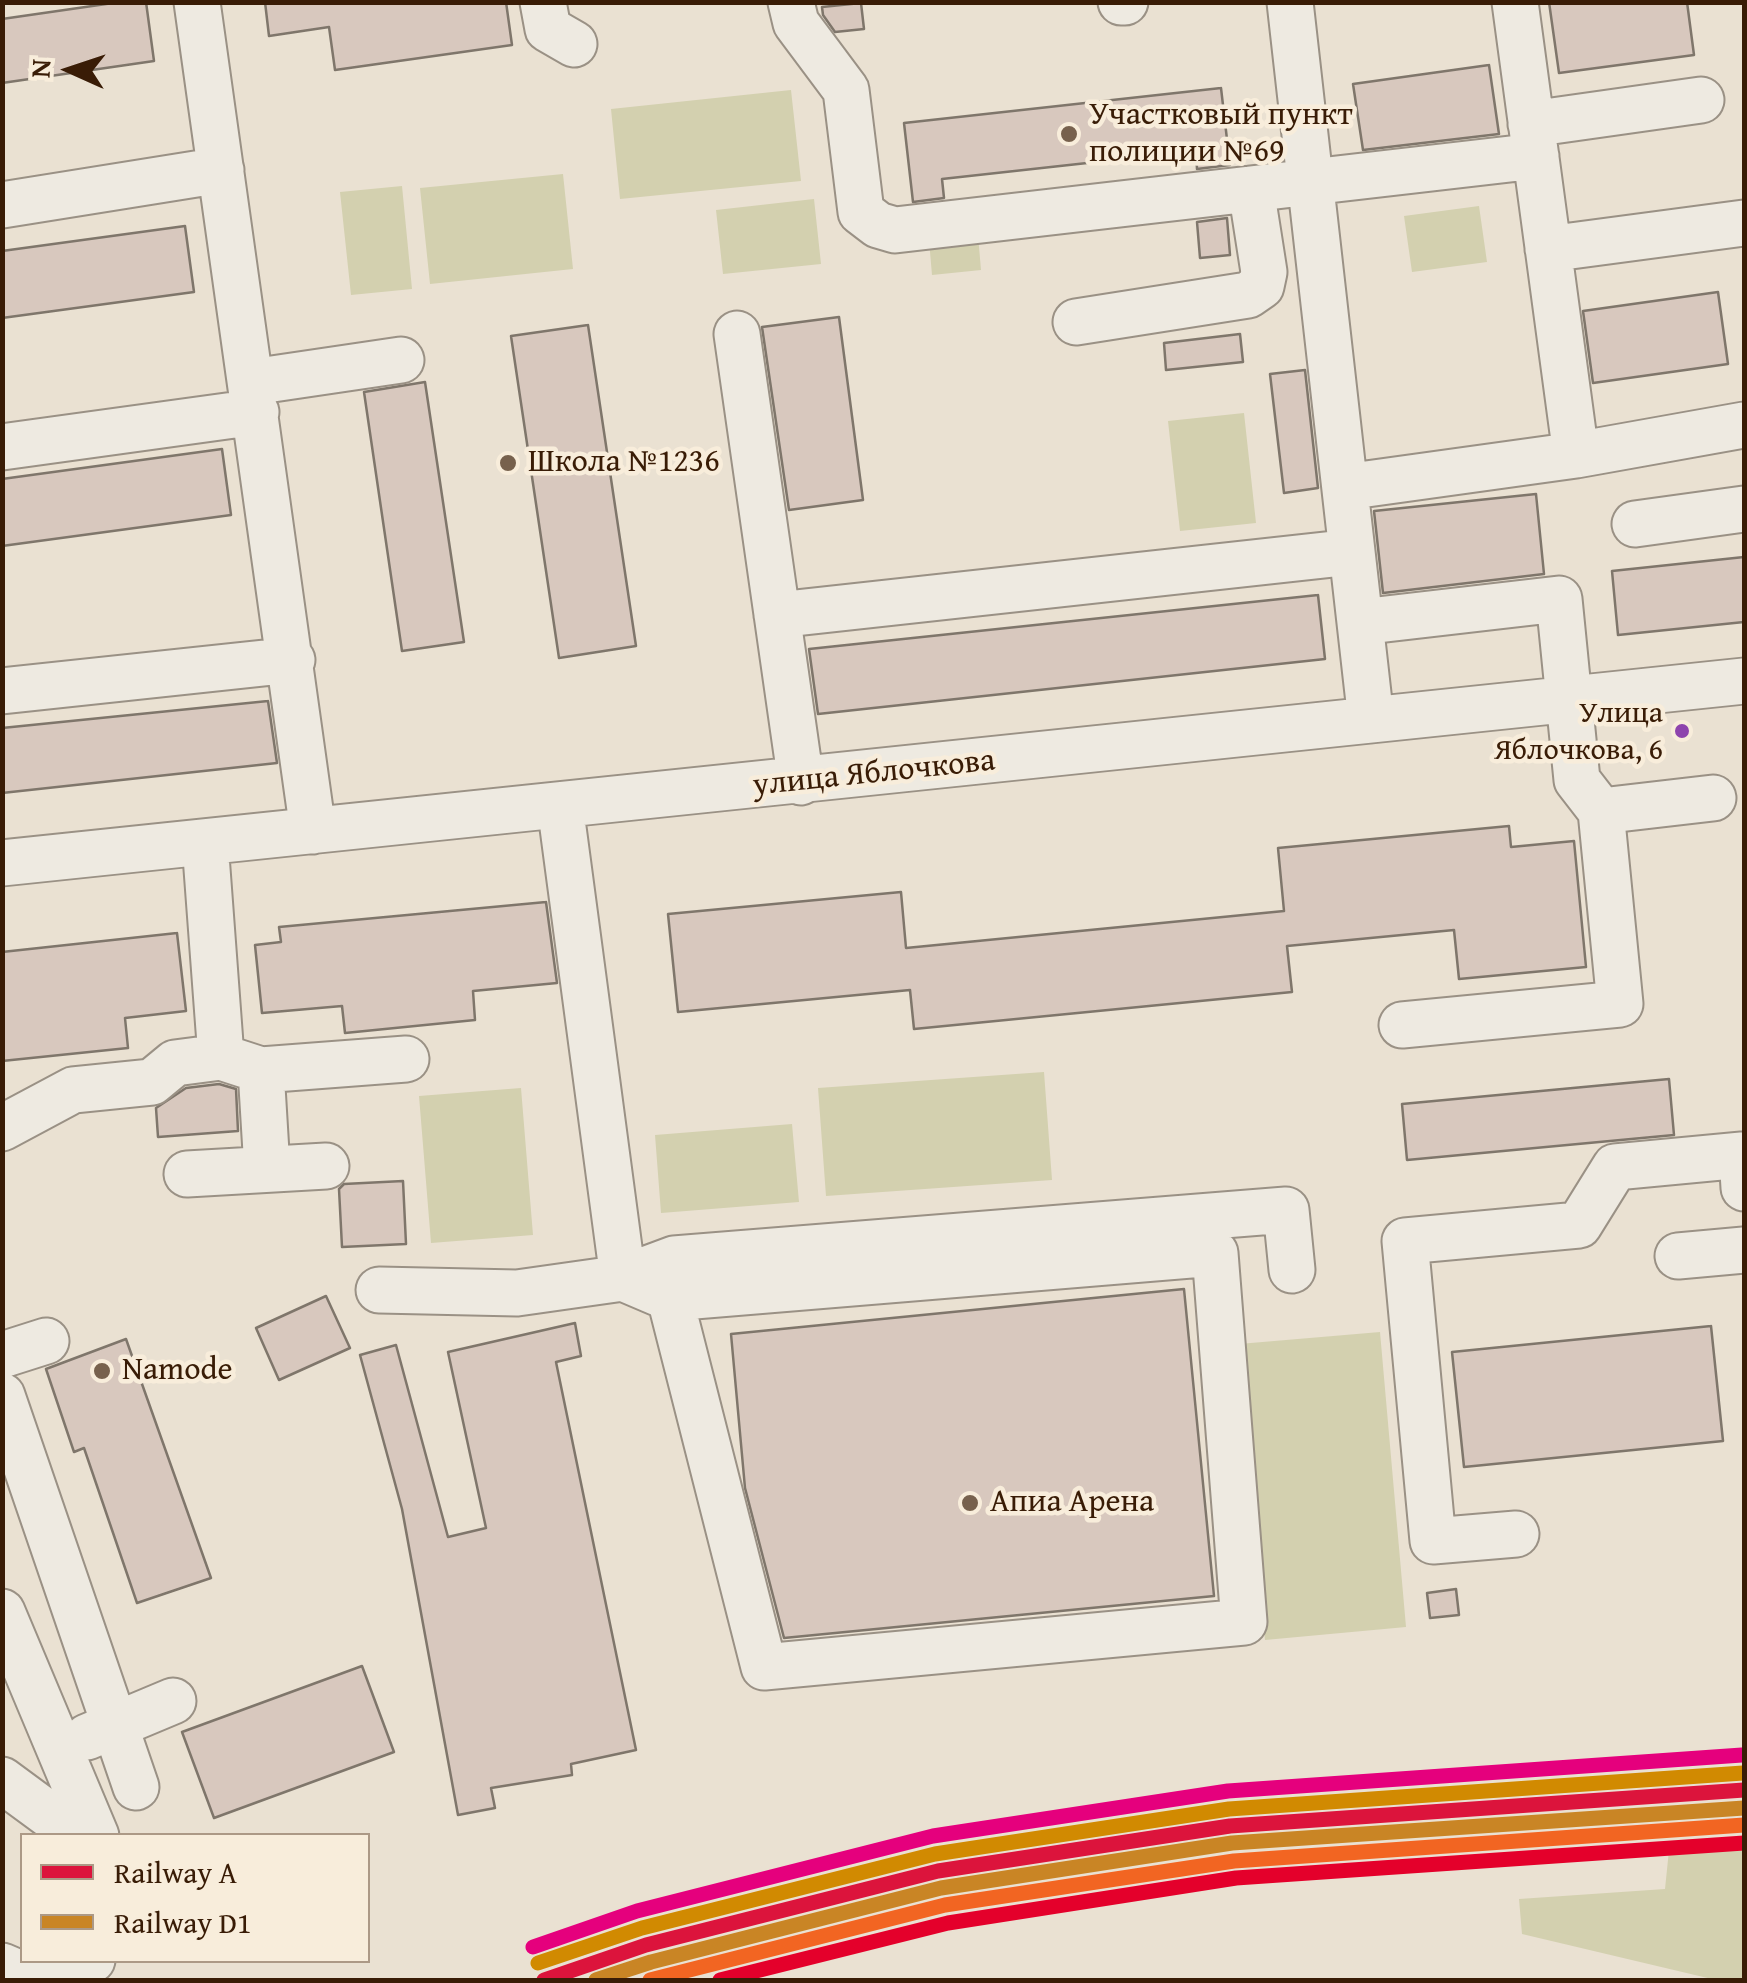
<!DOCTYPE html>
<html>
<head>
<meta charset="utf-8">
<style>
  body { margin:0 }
  #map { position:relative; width:1747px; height:1983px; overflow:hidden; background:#eae1d2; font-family:"Gentium Book Plus",serif }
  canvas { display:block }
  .frame { position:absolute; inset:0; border:5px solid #391c06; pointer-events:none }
  .legend { position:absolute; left:20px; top:1833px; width:350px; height:130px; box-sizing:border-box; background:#f8eddb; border:2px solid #ac9986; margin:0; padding:12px 18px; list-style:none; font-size:30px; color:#391c06 }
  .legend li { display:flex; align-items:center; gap:20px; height:50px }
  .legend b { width:50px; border:2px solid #ac9986 }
  .north { position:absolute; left:20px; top:20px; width:100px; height:100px; -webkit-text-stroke:8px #f8eddb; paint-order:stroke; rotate:273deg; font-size:28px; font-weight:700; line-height:40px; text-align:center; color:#391c06 }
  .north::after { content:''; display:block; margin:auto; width:35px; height:45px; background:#391c06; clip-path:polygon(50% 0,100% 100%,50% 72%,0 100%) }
</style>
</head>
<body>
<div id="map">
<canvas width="1747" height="1983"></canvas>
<div class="frame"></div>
<ul class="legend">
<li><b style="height:12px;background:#dc143c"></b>Railway A</li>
<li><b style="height:12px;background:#c98525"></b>Railway D1</li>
</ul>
<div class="north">N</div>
</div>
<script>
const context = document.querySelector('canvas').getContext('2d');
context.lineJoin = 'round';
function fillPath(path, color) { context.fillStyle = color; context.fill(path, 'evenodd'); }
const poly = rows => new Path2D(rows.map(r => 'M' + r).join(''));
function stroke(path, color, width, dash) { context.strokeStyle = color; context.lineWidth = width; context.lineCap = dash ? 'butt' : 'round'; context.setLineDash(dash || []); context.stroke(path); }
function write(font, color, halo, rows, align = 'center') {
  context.font = font + ' "Gentium Book Plus",serif'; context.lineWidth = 9; context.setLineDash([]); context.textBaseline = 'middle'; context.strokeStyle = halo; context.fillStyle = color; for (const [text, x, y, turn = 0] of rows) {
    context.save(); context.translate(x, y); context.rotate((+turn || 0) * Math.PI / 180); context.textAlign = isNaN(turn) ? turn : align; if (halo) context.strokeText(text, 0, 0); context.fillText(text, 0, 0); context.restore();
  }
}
const green = poly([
  [791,90,801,181,620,199,611,109],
  [563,174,573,269,430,284,420,188],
  [402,186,412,289,351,295,340,192],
  [814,199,821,264,723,274,716,210],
  [1479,206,1487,262,1412,272,1404,216],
  [978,235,981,270,932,275,929,240],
  [1244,413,1256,523,1180,531,1168,421],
  [1044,1072,1052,1180,826,1196,818,1088],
  [521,1088,533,1235,431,1243,419,1096],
  [792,1124,799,1202,661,1213,655,1135],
  [1380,1332,1406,1627,1265,1640,1239,1344],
  [1744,1844,1744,1980,1716,1980,1522,1934,1519,1899,1665,1889,1669,1850]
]);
const building = poly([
  [120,2,146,2,154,61,2,83,2,19,120,2],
  [265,2,506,2,512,45,335,70,329,27,269,36,265,2],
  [1549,2,1687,2,1694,55,1559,73,1549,2],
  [861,3,864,29,835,32,823,15,822,7,861,3],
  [1489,65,1499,134,1363,150,1353,84,1489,65],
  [1221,88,1230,165,1197,169,1196,151,942,179,944,198,913,202,904,123,1221,88],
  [1227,218,1230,255,1200,258,1197,222,1227,218],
  [185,226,194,292,2,318,2,251,185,226],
  [1718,292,1728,364,1593,383,1583,311,1718,292],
  [839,317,863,500,789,510,762,327,839,317],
  [588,325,636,646,559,658,511,336,588,325],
  [1240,334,1243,362,1166,370,1164,343,1240,334],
  [1305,370,1318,488,1284,493,1270,374,1305,370],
  [425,382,464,642,402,651,364,392,425,382],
  [222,449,231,515,2,546,2,479,222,449],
  [1536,494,1544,574,1383,593,1374,511,1536,494],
  [1744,557,1744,622,1618,635,1612,571,1744,557],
  [1318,595,1325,659,818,714,809,649,1318,595],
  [268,701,277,763,2,793,2,728,268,701],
  [1509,826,1511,847,1574,841,1586,967,1459,979,1454,930,1287,946,1292,992,914,1029,910,990,678,1012,668,914,901,892,906,948,1284,911,1278,848,1509,826],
  [546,902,557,983,473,991,475,1020,345,1033,342,1006,262,1013,255,945,281,942,279,927,546,902],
  [177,933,186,1011,125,1018,128,1048,2,1061,2,952,177,933],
  [1669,1079,1674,1135,1407,1160,1402,1104,1669,1079],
  [219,1084,236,1089,238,1131,158,1137,156,1108,186,1088,219,1084],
  [403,1181,406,1244,342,1247,339,1189,344,1184,403,1181],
  [1184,1289,1214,1596,784,1638,745,1488,731,1334,1184,1289],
  [326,1296,350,1348,279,1380,256,1328,326,1296],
  [575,1323,581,1356,556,1362,636,1750,571,1764,572,1775,491,1788,495,1808,458,1815,402,1509,360,1355,396,1345,448,1537,486,1528,448,1352,575,1323],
  [1711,1326,1723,1441,1464,1467,1452,1352,1711,1326],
  [126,1339,211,1578,137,1603,84,1448,74,1452,46,1369,126,1339],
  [1456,1589,1459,1615,1430,1618,1427,1593,1456,1589],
  [362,1666,394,1752,214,1818,182,1732,362,1666]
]);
const minor = poly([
  [197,2,313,831],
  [543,2,548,29,574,44],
  [791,2,796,23,846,90,861,212,878,225,895,230,1536,156],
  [1121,2,1125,2],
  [1290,2,1371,720],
  [1515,2,1576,455],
  [1531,124,1701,100],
  [2,205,221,170],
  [1548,249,1744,223],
  [1076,322,1248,295,1261,286,1264,272,1251,189],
  [737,334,801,782],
  [252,382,401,360],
  [2,447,256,412],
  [1345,487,1576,455,1744,425],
  [1635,524,1744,509],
  [777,615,1352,552],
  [1360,622,1559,599,1577,780,1601,811,1620,1004,1402,1025],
  [2,691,292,660],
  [560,805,623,1278],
  [1601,811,1713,798],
  [205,842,221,1057],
  [2,863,1744,681],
  [261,1070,267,1169],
  [2,1128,73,1090,152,1082,175,1063,221,1057,261,1070,406,1059],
  [187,1174,326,1166],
  [1678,1256,1744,1250],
  [623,1278,670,1298,1215,1253,1244,1622,764,1667,670,1298],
  [379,1290,517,1293,623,1278,674,1259,1286,1210,1292,1270],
  [2,1355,46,1341],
  [2,1396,136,1787],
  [1516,1534,1433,1541,1405,1241,1579,1225,1615,1167,1742,1155,1744,1188],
  [2,1612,96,1836],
  [87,1737,173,1701],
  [2,1780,78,1836],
  [2,1966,30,1978,50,1979,69,1975,92,1960]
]);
const rail1 = poly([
  [544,1980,646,1945,938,1871,1230,1826,1744,1790]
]);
const rail2 = poly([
  [596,1980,651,1962,941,1888,1232,1843,1744,1808]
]);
const rail3 = poly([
  [538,1963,642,1928,935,1854,1229,1809,1743,1773]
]);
const rail4 = poly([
  [650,1980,945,1905,1234,1861,1744,1825]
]);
const rail5 = poly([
  [533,1947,637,1911,933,1836,1228,1791,1742,1755]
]);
const rail6 = poly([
  [720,1980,948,1923,1236,1878,1744,1843]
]);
const markers = [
  [1069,134,10,"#77614d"],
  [508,463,10,"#77614d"],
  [1682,731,9,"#8e44ad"],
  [102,1371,10,"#77614d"],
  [970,1503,10,"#77614d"]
];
const busNames = [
  ["Улица",1663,714],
  ["Яблочкова, 6",1663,751]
];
const poiNames = [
  ["Участковый пункт",1089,116],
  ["полиции №69",1089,153],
  ["Школа №1236",528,463],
  ["Namode",122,1371],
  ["Апиа Арена",990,1503]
];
const streetNames = [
  ["улица Яблочкова",874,774,-6]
];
fillPath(green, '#d3d0af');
fillPath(building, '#d8c8be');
stroke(building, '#7f766b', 2.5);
stroke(minor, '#9a9185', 49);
stroke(minor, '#eeeae1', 45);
stroke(rail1, '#dc143c', 15);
stroke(rail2, '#c98525', 15);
stroke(rail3, '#d18a01', 15);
stroke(rail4, '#f26522', 15);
stroke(rail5, '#e5007d', 15);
stroke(rail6, '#e4002b', 15);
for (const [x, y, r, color] of markers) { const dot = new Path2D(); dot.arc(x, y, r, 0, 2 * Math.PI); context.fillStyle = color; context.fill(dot); stroke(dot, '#f8eddb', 4); }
write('30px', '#391c06', '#f8eddb', busNames, 'right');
write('32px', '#391c06', '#f8eddb', poiNames, 'left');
write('32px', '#391c06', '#f8eddb', streetNames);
</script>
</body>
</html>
